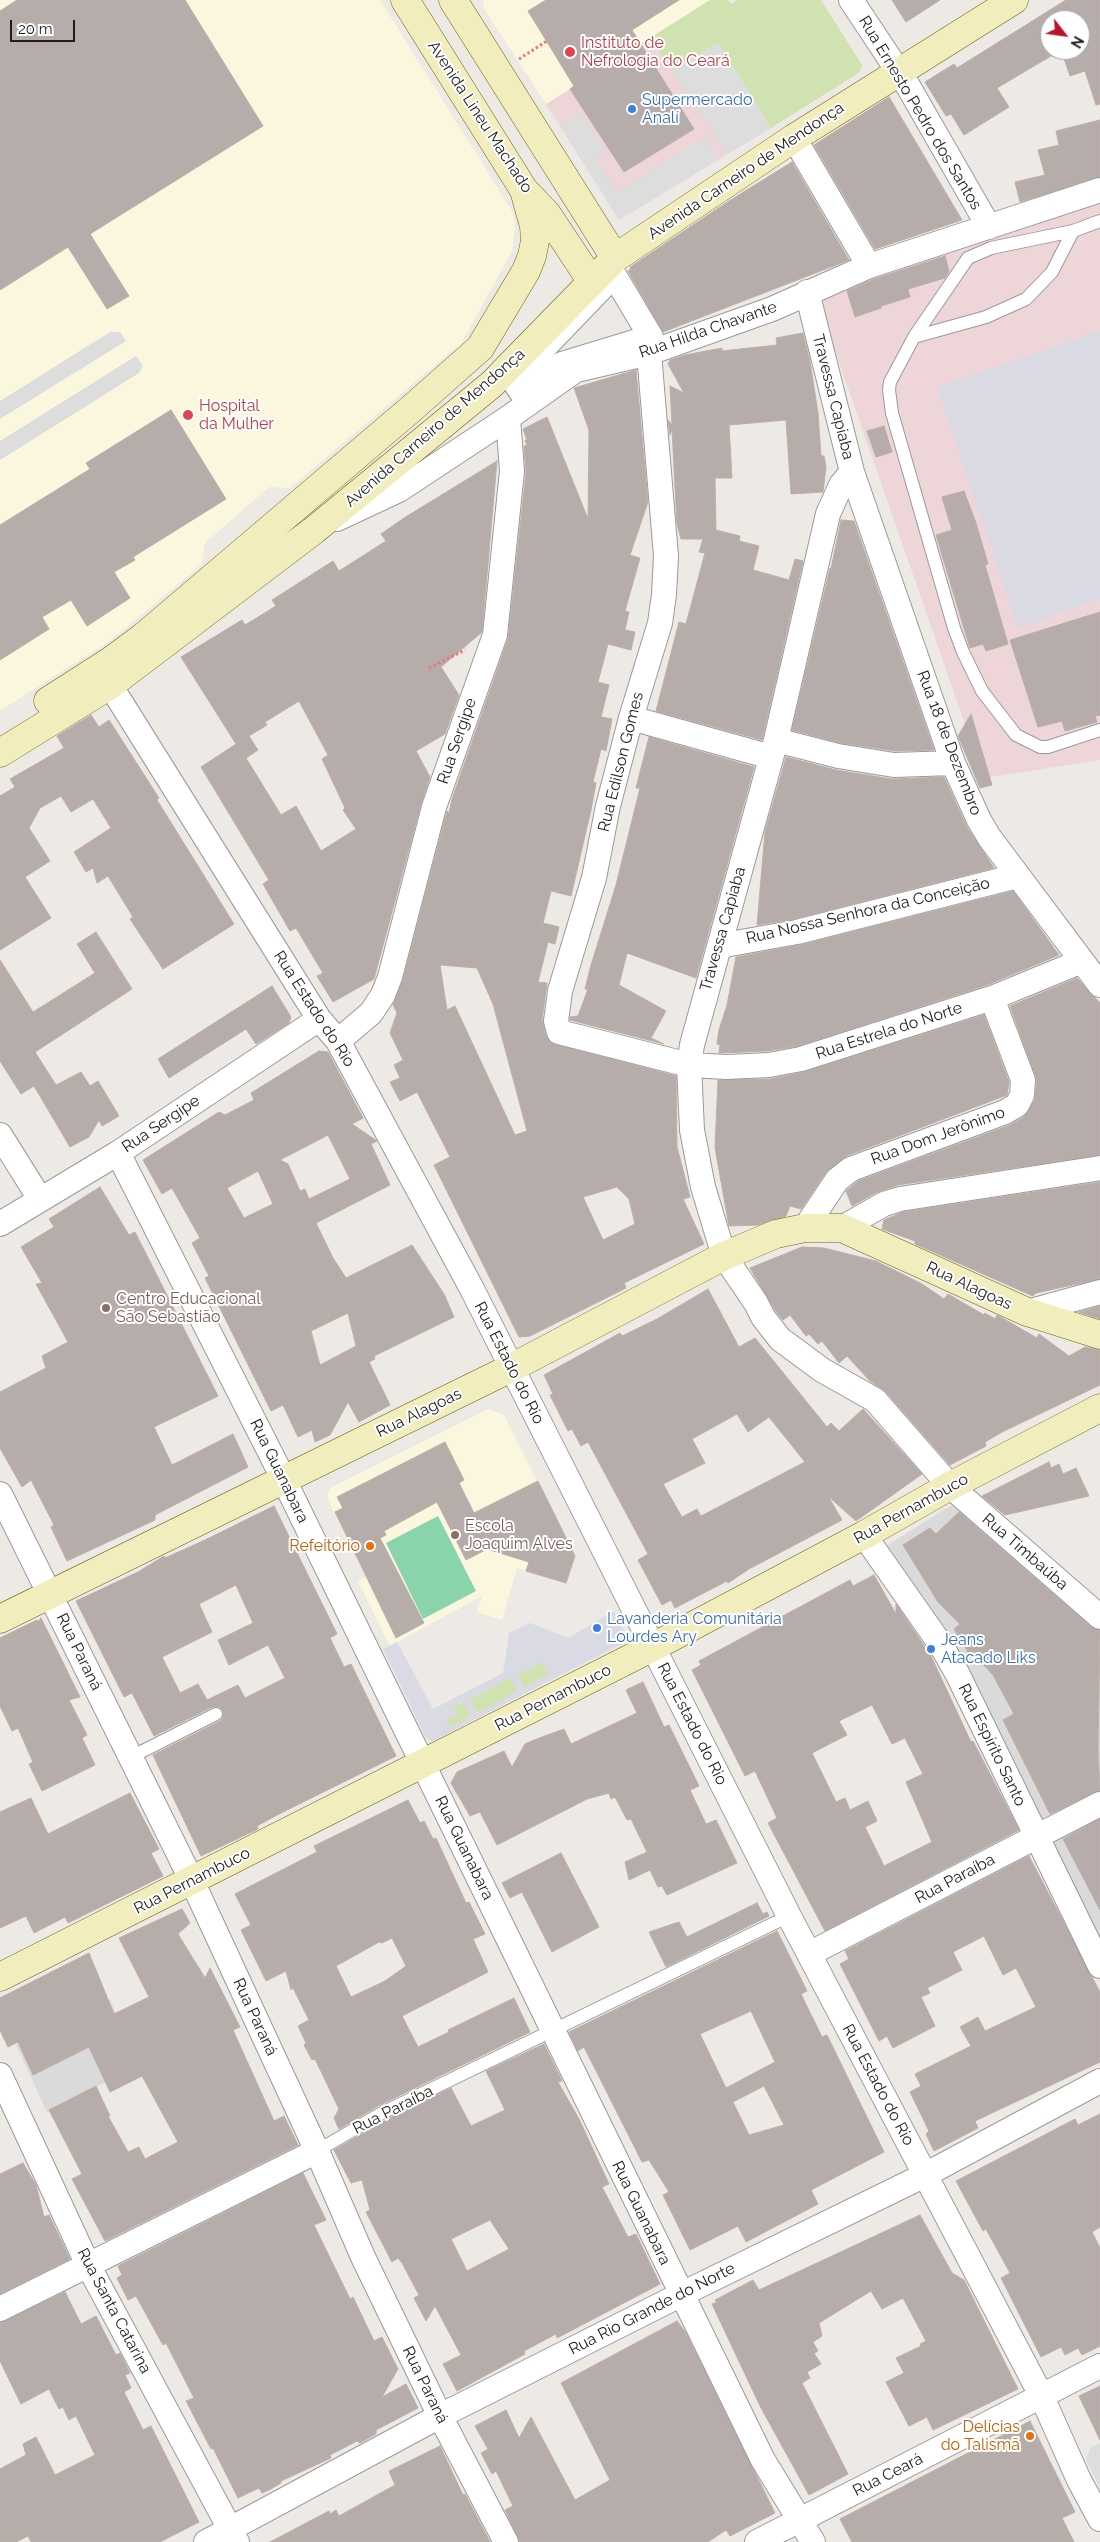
<!DOCTYPE html>
<html>
<head>
<meta charset="utf-8">
<style>
  body { margin:0 }
  #map { position:relative; width:1100px; height:2542px; overflow:hidden; background:#ede9e4; font-family:Raleway,sans-serif }
  canvas { display:block }
  .north { position:absolute; left:1040px; top:10px; width:50px; height:50px; box-sizing:border-box; background:#fff; border:1px solid #a5a5a5; border-radius:50%; rotate:120deg; font-size:14px; font-weight:700; line-height:20px; text-align:center; color:#1d1d1d }
  .north::after { content:''; display:block; margin:auto; width:18px; height:22px; background:#b6152d; clip-path:polygon(50% 0,100% 100%,50% 72%,0 100%) }
  .scale { position:absolute; left:10px; top:20px; width:65px; height:22px; box-sizing:border-box; border:2px solid #1d1d1d; border-top:0; padding-left:6px; font-size:15px; line-height:18px; white-space:nowrap; color:#1d1d1d; -webkit-text-stroke:4px #fff; paint-order:stroke }
</style>
</head>
<body>
<div id="map">
<canvas width="1100" height="2542"></canvas>
<div class="north">N</div>
<div class="scale">20 m</div>
</div>
<script>
const context = document.querySelector('canvas').getContext('2d');
context.lineJoin = 'round';
function fillPath(path, color) { context.fillStyle = color; context.fill(path, 'evenodd'); }
const poly = rows => new Path2D(rows.map(r => 'M' + r).join(''));
function stroke(path, color, width, dash) { context.strokeStyle = color; context.lineWidth = width; context.lineCap = dash ? 'butt' : 'round'; context.setLineDash(dash || []); context.stroke(path); }
function write(font, color, halo, rows, align = 'center') {
  context.font = font + ' Raleway,sans-serif'; context.lineWidth = 4; context.setLineDash([]); context.textBaseline = 'middle'; context.strokeStyle = halo; context.fillStyle = color; for (const [text, x, y, turn = 0] of rows) {
    context.save(); context.translate(x, y); context.rotate((+turn || 0) * Math.PI / 180); context.textAlign = isNaN(turn) ? turn : align; if (halo) context.strokeText(text, 0, 0); context.fillText(text, 0, 0); context.restore();
  }
}
const residential = poly([
  [955,1503,1100,1628,1100,1958,883,1548],
  [110,1999,137,2066,47,2112,16,2045]
]);
const commercial = poly([
  [650,38,673,70,771,128,619,220,546,104],
  [1100,202,1100,760,990,777,980,788,965,724,815,293]
]);
const education = poly([
  [0,0,380,0,512,211,515,223,513,249,462,342,290,488,269,487,205,543,202,564,111,640,0,711],
  [483,0,710,0,546,104,484,9],
  [488,1409,504,1415,575,1558,566,1583,517,1568,502,1620,477,1612,482,1596,390,1646,358,1581,366,1577,327,1498,330,1488]
]);
const grass = poly([
  [710,0,728,0,731,4,738,0,821,0,862,65,860,72,771,128,718,43,672,70,650,38],
  [542,1662,549,1674,524,1688,517,1675],
  [510,1677,518,1691,477,1713,469,1700],
  [464,1702,471,1716,450,1727,446,1720,457,1714,453,1707]
]);
const pitch = poly([
  [438,1516,476,1591,423,1619,386,1543]
]);
const parking = poly([
  [718,43,771,128,727,154,672,70],
  [581,113,607,152,596,160,617,192,706,137,719,159,619,220,560,126],
  [110,332,120,332,126,341,0,419,0,401],
  [136,356,143,366,139,373,0,460,0,441],
  [1100,2443,1100,2488,1086,2460,1091,2447]
]);
const plaza = poly([
  [1100,331,1100,599,1018,628,937,387],
  [614,1611,624,1632,621,1644,433,1741,426,1738,383,1649,397,1642,433,1709,503,1673,509,1633,530,1623,568,1638],
  [542,1662,549,1674,524,1688,517,1675],
  [510,1677,517,1691,477,1713,470,1700],
  [463,1702,471,1716,450,1727,447,1720,457,1714,453,1707]
]);
const building = poly([
  [17,0,185,0,263,126,90,234,129,296,107,309,68,247,0,290,0,11,17,0],
  [546,0,679,0,632,30,694,129,624,172,570,89,574,86,528,11,546,0],
  [892,0,940,0,906,22,892,0],
  [1066,0,1100,0,1100,104,1096,105,1085,71,1070,76,1061,50,997,88,1009,107,964,135,951,114,946,116,925,82,954,64,957,68,1066,0],
  [1050,20,1080,20,1080,50,1050,50,1050,20],
  [889,97,962,220,875,249,814,145,889,97],
  [1100,120,1100,177,1020,202,1015,182,1045,175,1038,150,1059,145,1056,131,1100,120],
  [792,162,849,260,663,332,628,271,631,269,630,267,729,201,792,162],
  [945,256,949,271,945,278,908,289,910,297,881,306,881,308,855,317,847,291,874,279,945,256],
  [803,333,810,361,818,413,821,456,824,456,826,467,823,492,791,494,786,420,729,425,732,478,715,478,716,530,740,536,739,541,759,546,753,570,789,580,795,559,803,561,762,740,656,711,679,622,686,624,705,553,699,552,703,539,681,539,677,524,672,429,670,435,668,420,672,425,670,386,684,393,668,364,670,360,685,355,722,348,722,351,777,345,776,338,803,333],
  [636,370,648,502,630,555,640,558,625,611,629,612,625,630,635,632,631,650,608,644,598,682,609,685,601,717,612,719,606,751,601,749,593,782,596,783,591,810,571,896,551,891,543,923,559,927,555,944,548,942,538,982,547,983,542,1020,546,1036,550,1042,676,1076,677,1147,690,1197,683,1199,704,1244,624,1283,626,1288,530,1336,519,1337,434,1165,450,1157,440,1137,417,1092,400,1101,390,1082,400,1078,394,1065,403,1060,390,1033,397,1013,393,1005,403,980,447,811,449,813,452,799,508,639,526,472,524,446,527,445,525,440,527,440,523,429,547,417,588,519,589,430,574,388,636,370],
  [440,965,477,968,493,1004,527,1131,515,1135,455,1006,447,1010,440,965],
  [617,1187,629,1199,635,1224,603,1240,583,1197,617,1187],
  [171,410,226,499,133,557,135,560,114,572,130,598,87,626,71,600,42,617,49,629,0,660,0,525,90,469,86,463,171,410],
  [884,426,892,452,876,457,867,431,884,426],
  [497,461,482,632,441,667,459,695,445,734,416,751,430,777,421,804,374,979,333,1002,317,976,323,973,296,928,290,931,263,884,269,880,201,767,236,744,181,657,242,620,245,625,276,606,272,600,333,561,339,571,386,541,381,534,404,518,497,461],
  [299,701,328,755,322,759,345,808,343,810,356,829,321,851,296,806,281,815,246,758,258,750,249,736,267,725,265,722,299,701],
  [964,491,976,523,988,564,985,565,1008,644,986,651,983,644,970,648,936,535,952,530,942,497,964,491],
  [841,520,854,521,934,750,895,751,841,743,792,730,830,568,831,569,841,520],
  [1100,612,1100,715,1095,716,1097,722,1065,731,1062,721,1038,727,1010,640,1100,612],
  [971,714,992,785,980,788,958,736,971,714],
  [91,715,99,727,109,720,159,798,157,800,234,924,163,969,130,919,133,917,108,876,97,883,93,868,86,872,74,852,111,828,93,799,71,812,61,796,40,808,29,828,50,861,25,877,51,918,0,950,0,796,15,787,10,779,64,748,57,736,91,715],
  [649,737,754,767,696,978,627,953,619,985,666,1011,651,1038,664,1044,570,1020,570,1017,578,1016,588,989,585,989,591,965,616,885,640,788,636,788,649,737],
  [786,757,836,770,892,779,944,777,967,827,994,868,794,919,757,925,765,832,786,757],
  [1013,891,1059,955,987,985,798,1046,767,1051,719,1053,720,1045,717,1044,719,1030,727,1005,736,957,800,945,1013,891],
  [96,932,132,989,35,1052,56,1085,81,1072,90,1086,98,1081,119,1116,102,1126,99,1120,89,1137,70,1147,34,1086,21,1094,0,1061,0,960,33,1012,95,973,77,944,96,932],
  [1077,978,1100,1003,1100,1155,898,1185,877,1192,852,1206,846,1191,858,1181,1010,1125,1024,1117,1034,1101,1037,1081,1010,1006,1077,978],
  [272,986,291,1017,289,1023,256,1044,246,1029,169,1078,158,1059,272,986],
  [984,1015,1009,1082,1007,1095,846,1156,826,1172,801,1209,790,1206,786,1216,758,1225,729,1226,715,1148,718,1080,770,1079,804,1072,984,1015],
  [319,1051,328,1052,363,1118,352,1124,377,1141,371,1144,390,1185,316,1223,333,1258,346,1278,412,1245,444,1294,454,1317,374,1356,375,1359,369,1362,390,1405,359,1422,348,1402,330,1435,315,1442,312,1430,298,1437,283,1405,271,1411,205,1278,209,1276,192,1243,200,1238,172,1188,162,1194,143,1160,219,1112,225,1115,254,1100,251,1093,319,1051],
  [328,1135,350,1179,309,1199,305,1189,300,1191,288,1164,280,1160,328,1135],
  [258,1171,273,1204,244,1218,227,1188,258,1171],
  [348,1313,356,1346,320,1365,311,1331,348,1313],
  [1100,1182,1100,1279,1036,1293,1033,1296,915,1244,915,1241,882,1229,884,1220,903,1212,1100,1182],
  [100,1187,129,1235,135,1232,218,1396,154,1427,172,1465,233,1434,248,1467,155,1515,155,1520,67,1561,51,1527,54,1525,31,1480,22,1487,0,1448,0,1392,46,1368,42,1356,68,1342,36,1284,42,1283,21,1247,54,1227,49,1219,100,1187],
  [802,1247,824,1248,876,1261,922,1284,944,1299,948,1294,984,1315,985,1313,995,1319,997,1315,1037,1338,1039,1334,1069,1356,1085,1347,1100,1350,1100,1385,1002,1432,985,1442,986,1446,950,1465,885,1391,870,1381,847,1356,839,1363,822,1341,818,1344,809,1334,806,1336,790,1315,783,1320,775,1310,750,1268,802,1247],
  [708,1289,739,1347,755,1338,827,1427,831,1423,839,1431,863,1409,922,1474,856,1521,828,1496,842,1520,749,1569,728,1583,727,1581,675,1608,671,1600,662,1605,638,1560,648,1554,588,1442,581,1446,572,1429,568,1431,550,1395,553,1394,544,1375,620,1333,622,1336,657,1319,708,1289],
  [737,1414,748,1432,769,1417,805,1462,701,1516,697,1509,682,1517,663,1484,705,1463,692,1439,737,1414],
  [1100,1306,1100,1319,1079,1312,1100,1306],
  [445,1442,464,1480,459,1483,474,1513,538,1481,575,1556,566,1583,526,1571,529,1562,487,1549,466,1560,437,1502,384,1531,386,1535,380,1538,424,1623,396,1638,335,1512,343,1508,337,1497,445,1442],
  [1049,1462,1051,1468,1059,1464,1063,1474,1076,1468,1089,1496,1005,1515,982,1496,1049,1462],
  [274,1506,337,1634,330,1638,344,1667,351,1664,396,1756,277,1815,257,1826,258,1829,201,1856,153,1755,220,1721,223,1718,223,1711,220,1707,212,1707,154,1736,132,1693,124,1697,76,1601,138,1572,164,1556,165,1558,205,1540,274,1506],
  [236,1585,253,1623,218,1640,229,1665,268,1645,285,1678,245,1698,238,1685,207,1700,198,1684,180,1693,162,1657,212,1632,199,1604,236,1585],
  [959,1512,1091,1627,1100,1630,1098,1750,1100,1790,1050,1814,1003,1720,1014,1714,993,1675,974,1654,971,1657,954,1629,960,1624,938,1602,903,1545,930,1528,936,1534,959,1512],
  [874,1575,896,1614,896,1604,931,1656,971,1742,973,1741,1019,1830,825,1931,768,1823,777,1818,755,1771,745,1776,692,1670,701,1665,699,1661,850,1580,853,1586,874,1575],
  [872,1705,892,1744,905,1738,923,1774,906,1782,932,1842,884,1866,865,1827,877,1821,868,1801,850,1810,845,1798,836,1802,812,1753,847,1735,839,1721,872,1705],
  [41,1618,80,1697,69,1700,87,1735,82,1738,95,1765,42,1791,29,1764,33,1762,18,1728,12,1731,0,1706,0,1638,37,1620,38,1622,41,1618],
  [643,1682,664,1727,669,1725,699,1786,690,1790,706,1824,716,1820,737,1863,667,1895,662,1886,658,1887,650,1870,629,1880,625,1862,647,1852,631,1819,627,1820,615,1797,611,1799,609,1793,587,1799,497,1845,480,1812,470,1816,451,1783,457,1772,504,1751,512,1767,525,1744,534,1740,564,1729,571,1744,637,1713,626,1690,643,1682],
  [130,1793,159,1849,151,1853,163,1876,68,1923,65,1917,34,1933,26,1916,0,1928,0,1812,31,1798,48,1834,130,1793],
  [408,1800,420,1823,424,1821,433,1839,436,1838,466,1903,469,1902,485,1934,473,1939,488,1972,402,2016,418,2047,449,2032,448,2030,514,1998,530,2032,378,2106,339,2129,334,2118,339,2109,315,2059,312,2060,304,2045,306,2043,298,2026,309,2020,293,1988,291,1990,286,1971,266,1981,241,1930,251,1925,235,1894,317,1852,314,1846,408,1800],
  [392,1938,406,1966,385,1981,351,1997,336,1966,379,1942,382,1943,392,1938],
  [1100,1819,1100,1910,1063,1839,1100,1819],
  [561,1853,599,1927,552,1952,522,1892,510,1898,502,1883,561,1853],
  [1029,1856,1100,1992,1100,2062,975,2121,978,2128,934,2151,926,2134,929,2131,910,2092,921,2086,915,2074,971,2046,960,2027,978,2017,985,2031,1036,2007,1016,1968,1003,1975,984,1936,953,1952,962,1970,927,1988,930,1993,921,1997,935,2026,893,2048,887,2036,879,2041,840,1964,849,1959,845,1951,1029,1856],
  [757,1903,763,1914,767,1912,769,1916,666,1967,649,1932,679,1922,687,1937,757,1903],
  [182,1909,190,1923,178,1934,205,1978,210,1968,240,2027,233,2030,274,2121,284,2116,298,2145,105,2241,72,2179,82,2174,49,2110,96,2086,110,2116,108,2116,128,2152,139,2147,145,2159,178,2142,142,2076,110,2092,89,2047,33,2075,18,2042,8,2047,0,2030,0,1998,89,1953,114,2014,149,1997,119,1938,182,1909],
  [777,1931,807,1991,801,1994,822,2037,827,2035,884,2152,811,2190,818,2204,746,2242,738,2226,690,2250,663,2195,669,2192,649,2160,642,2162,584,2047,578,2051,569,2032,777,1931],
  [751,2011,775,2062,726,2088,700,2034,751,2011],
  [764,2086,784,2125,749,2135,733,2102,764,2086],
  [544,2044,562,2081,558,2082,579,2119,609,2184,602,2187,628,2237,636,2234,660,2284,557,2338,556,2334,524,2351,525,2354,457,2391,443,2364,461,2355,435,2306,426,2321,414,2298,419,2295,402,2263,398,2258,392,2262,366,2212,370,2210,362,2180,351,2183,334,2150,386,2120,451,2088,471,2126,505,2110,486,2071,544,2044],
  [490,2220,509,2249,467,2271,451,2239,490,2220],
  [1100,2114,1100,2227,1092,2232,1100,2248,1100,2346,1082,2355,1078,2348,1065,2355,1061,2347,1041,2357,1001,2278,1010,2273,986,2229,983,2231,956,2181,1075,2119,1078,2125,1100,2114],
  [23,2163,36,2185,44,2217,49,2215,70,2259,0,2294,0,2174,23,2163],
  [303,2173,326,2220,314,2225,350,2299,353,2297,374,2341,382,2337,398,2369,382,2397,406,2384,418,2408,376,2430,376,2434,360,2443,357,2441,330,2455,331,2458,281,2481,281,2483,269,2490,262,2493,259,2488,238,2498,213,2448,211,2449,186,2401,194,2398,166,2343,163,2345,136,2296,128,2300,117,2278,122,2275,118,2266,303,2173],
  [920,2215,952,2273,964,2280,1018,2389,933,2430,927,2417,909,2426,886,2382,904,2373,896,2358,921,2346,920,2344,926,2341,903,2298,882,2309,871,2291,819,2323,822,2336,813,2342,818,2351,814,2353,821,2364,807,2372,810,2378,802,2383,848,2474,809,2495,760,2406,712,2304,717,2302,715,2300,753,2280,759,2290,920,2215],
  [65,2292,81,2324,96,2316,116,2355,120,2353,130,2373,125,2375,131,2388,124,2392,143,2430,151,2426,199,2522,160,2542,31,2542,28,2536,16,2542,0,2542,0,2469,26,2455,23,2444,36,2437,55,2475,95,2455,76,2416,69,2420,63,2407,59,2409,49,2389,21,2404,0,2361,0,2323,65,2292],
  [677,2321,686,2333,775,2513,730,2536,726,2530,708,2542,520,2542,505,2510,513,2506,496,2471,492,2474,481,2453,488,2449,475,2426,506,2410,519,2438,531,2417,575,2500,610,2480,561,2383,677,2321],
  [1100,2386,1100,2440,1079,2396,1100,2386],
  [1030,2421,1075,2512,1062,2518,1074,2542,852,2542,840,2519,1030,2421],
  [440,2446,463,2495,465,2494,490,2542,270,2542,329,2511,330,2514,336,2510,339,2516,395,2485,389,2471,440,2446]
]);
const path = poly([
  [519,59,547,41],
  [429,668,465,650]
]);
const lane = poly([
  [1100,221,1073,231,991,248,968,258,914,337,890,382,889,390,892,413,954,628,963,652,982,691,1016,735,1040,747,1048,747,1100,730],
  [914,337,986,317,1026,299,1052,272,1073,231],
  [131,1757,216,1714],
  [317,2151,382,2113,789,1916]
]);
const street = poly([
  [851,0,908,86,989,227],
  [794,138,869,266],
  [614,275,651,337,562,364,522,393,513,380,614,275],
  [807,292,852,472,953,763,979,820,989,837,1100,985],
  [649,353,666,556,664,595,660,623,631,718,608,806,594,878,560,991,556,1021,559,1032,689,1065,727,1067,769,1065,801,1059,992,998,1082,961],
  [852,472,841,485,828,514,776,740,692,1045,689,1065,692,1130,703,1187,724,1256,756,1303,763,1317,780,1339,822,1370,875,1400,950,1486,1100,1617],
  [337,519,399,490,508,418,576,370,649,353,772,309,869,266,1100,190],
  [110,685,319,1019,338,1041,472,1289,789,1916,1042,2397,1079,2480,1100,2519],
  [631,718,771,757],
  [776,740,838,756,894,765,953,763],
  [719,946,797,932,1017,876],
  [338,1041,371,1013,383,995,390,977,434,807,495,635,512,471,508,418],
  [0,1135,40,1199],
  [118,1153,283,1478,763,2460,813,2542],
  [0,1224,118,1153,319,1019],
  [805,1228,837,1180,851,1169,1005,1112,1017,1105,1022,1095,1023,1080,992,998],
  [842,1228,884,1204,900,1199,1100,1168],
  [1027,1312,1100,1292],
  [0,1494,192,1881,317,2151,363,2257,440,2416,506,2542],
  [864,1535,941,1645,957,1673,1100,1966],
  [809,1954,1100,1804],
  [0,2075,88,2265,237,2542],
  [0,2309,317,2151],
  [206,2542,440,2416,680,2295,925,2175,1100,2081],
  [757,2542,1100,2366]
]);
const secondary = poly([
  [405,0,524,190,547,214,592,282],
  [453,0,615,258],
  [48,701,112,660,143,637,411,409,480,348,526,271,532,256,535,241,534,226,524,190],
  [0,753,110,685,313,531,492,384,615,258,794,138,1014,0],
  [0,1619,511,1368,724,1256,776,1234,805,1228,842,1228,1027,1312,1100,1335],
  [0,1977,653,1647,864,1535,950,1486,1100,1408]
]);
const markers = [
  [570,52,6,"#e0444e"],
  [632,109,5,"#3f7fe0"],
  [188,415,6,"#e0444e"],
  [106,1308,5,"#8d6e63"],
  [455,1535,5,"#8d6e63"],
  [370,1546,5,"#e8710a"],
  [597,1628,5,"#3f7fe0"],
  [931,1649,5,"#3f7fe0"],
  [1030,2436,5,"#e8710a"]
];
const healthNames = [
  ["Instituto de",581,43],
  ["Nefrologia do Ceará",581,61],
  ["Hospital",199,406],
  ["da Mulher",199,424]
];
const shopNames = [
  ["Supermercado",642,100],
  ["Analí",642,118],
  ["Lavanderia Comunitária",607,1619],
  ["Lourdes Ary",607,1637],
  ["Jeans",941,1640],
  ["Atacado Liks",941,1658]
];
const streetNames = [
  ["Rua Ernesto Pedro dos Santos",920,113,59],
  ["Avenida Lineu Machado",480,117,57],
  ["Avenida Carneiro de Mendonça",746,171,-34],
  ["Rua Hilda Chavante",708,330,-19],
  ["Travessa Capiaba",833,397,76],
  ["Avenida Carneiro de Mendonça",435,428,-41],
  ["Rua Sergipe",457,741,-71],
  ["Rua 18 de Dezembro",949,743,69],
  ["Rua Edilson Gomes",621,762,-76],
  ["Rua Nossa Senhora da Conceição",868,911,-13],
  ["Travessa Capiaba",723,929,-74],
  ["Rua Estado do Rio",314,1009,57],
  ["Rua Estrela do Norte",889,1031,-18],
  ["Rua Sergipe",161,1124,-34],
  ["Rua Dom Jerônimo",938,1136,-20],
  ["Rua Alagoas",969,1286,25],
  ["Rua Estado do Rio",509,1363,63],
  ["Rua Alagoas",419,1413,-26],
  ["Rua Guanabara",279,1471,64],
  ["Rua Pernambuco",911,1509,-29],
  ["Rua Timbaúba",1025,1552,41],
  ["Rua Paraná",79,1652,64],
  ["Rua Pernambuco",553,1698,-27],
  ["Rua Estado do Rio",692,1724,63],
  ["Rua Espírito Santo",992,1745,64],
  ["Rua Guanabara",464,1848,64],
  ["Rua Paraíba",955,1879,-28],
  ["Rua Pernambuco",192,1881,-27],
  ["Rua Paraná",255,2017,65],
  ["Rua Estado do Rio",878,2085,62],
  ["Rua Paraíba",393,2110,-27],
  ["Rua Guanabara",641,2213,64],
  ["Rua Rio Grande do Norte",652,2309,-27],
  ["Rua Santa Catarina",114,2311,62],
  ["Rua Paraná",425,2385,64],
  ["Rua Ceará",888,2475,-27]
];
const educationNames = [
  ["Centro Educacional",116,1299],
  ["São Sebastião",116,1317],
  ["Escola",465,1526],
  ["Joaquim Alves",465,1544]
];
const foodNames = [
  ["Refeitório",360,1546],
  ["Delícias",1020,2427],
  ["do Talismã",1020,2445]
];
fillPath(residential, '#dbdada');
fillPath(commercial, '#edd5d8');
fillPath(education, '#fbf7df');
fillPath(grass, '#d0e2af');
fillPath(pitch, '#8ad4ac');
fillPath(parking, '#ddd');
fillPath(plaza, '#d9dae3');
fillPath(building, '#b6adaa');
stroke(building, '#bdaea8', 1);
stroke(lane, '#9a9a9a', 14);
stroke(street, '#9a9a9a', 26);
stroke(secondary, '#686410', 29);
stroke(path, '#eb787d', 3, [2.5, 2.5]);
stroke(lane, '#fff', 12);
stroke(street, '#fff', 24);
stroke(secondary, '#f2edbd', 28);
for (const [x, y, r, color] of markers) { const dot = new Path2D(); dot.arc(x, y, r, 0, 2 * Math.PI); context.fillStyle = color; context.fill(dot); stroke(dot, '#fff', 2); }
write('16px', '#be3a42', '#fff', healthNames, 'left');
write('16px', '#366cbe', '#fff', shopNames, 'left');
write('16px', '#1d1d1d', '#fff', streetNames);
write('16px', '#785e54', '#fff', educationNames, 'left');
write('16px', '#c56008', '#fff', foodNames, 'right');
</script>
</body>
</html>
